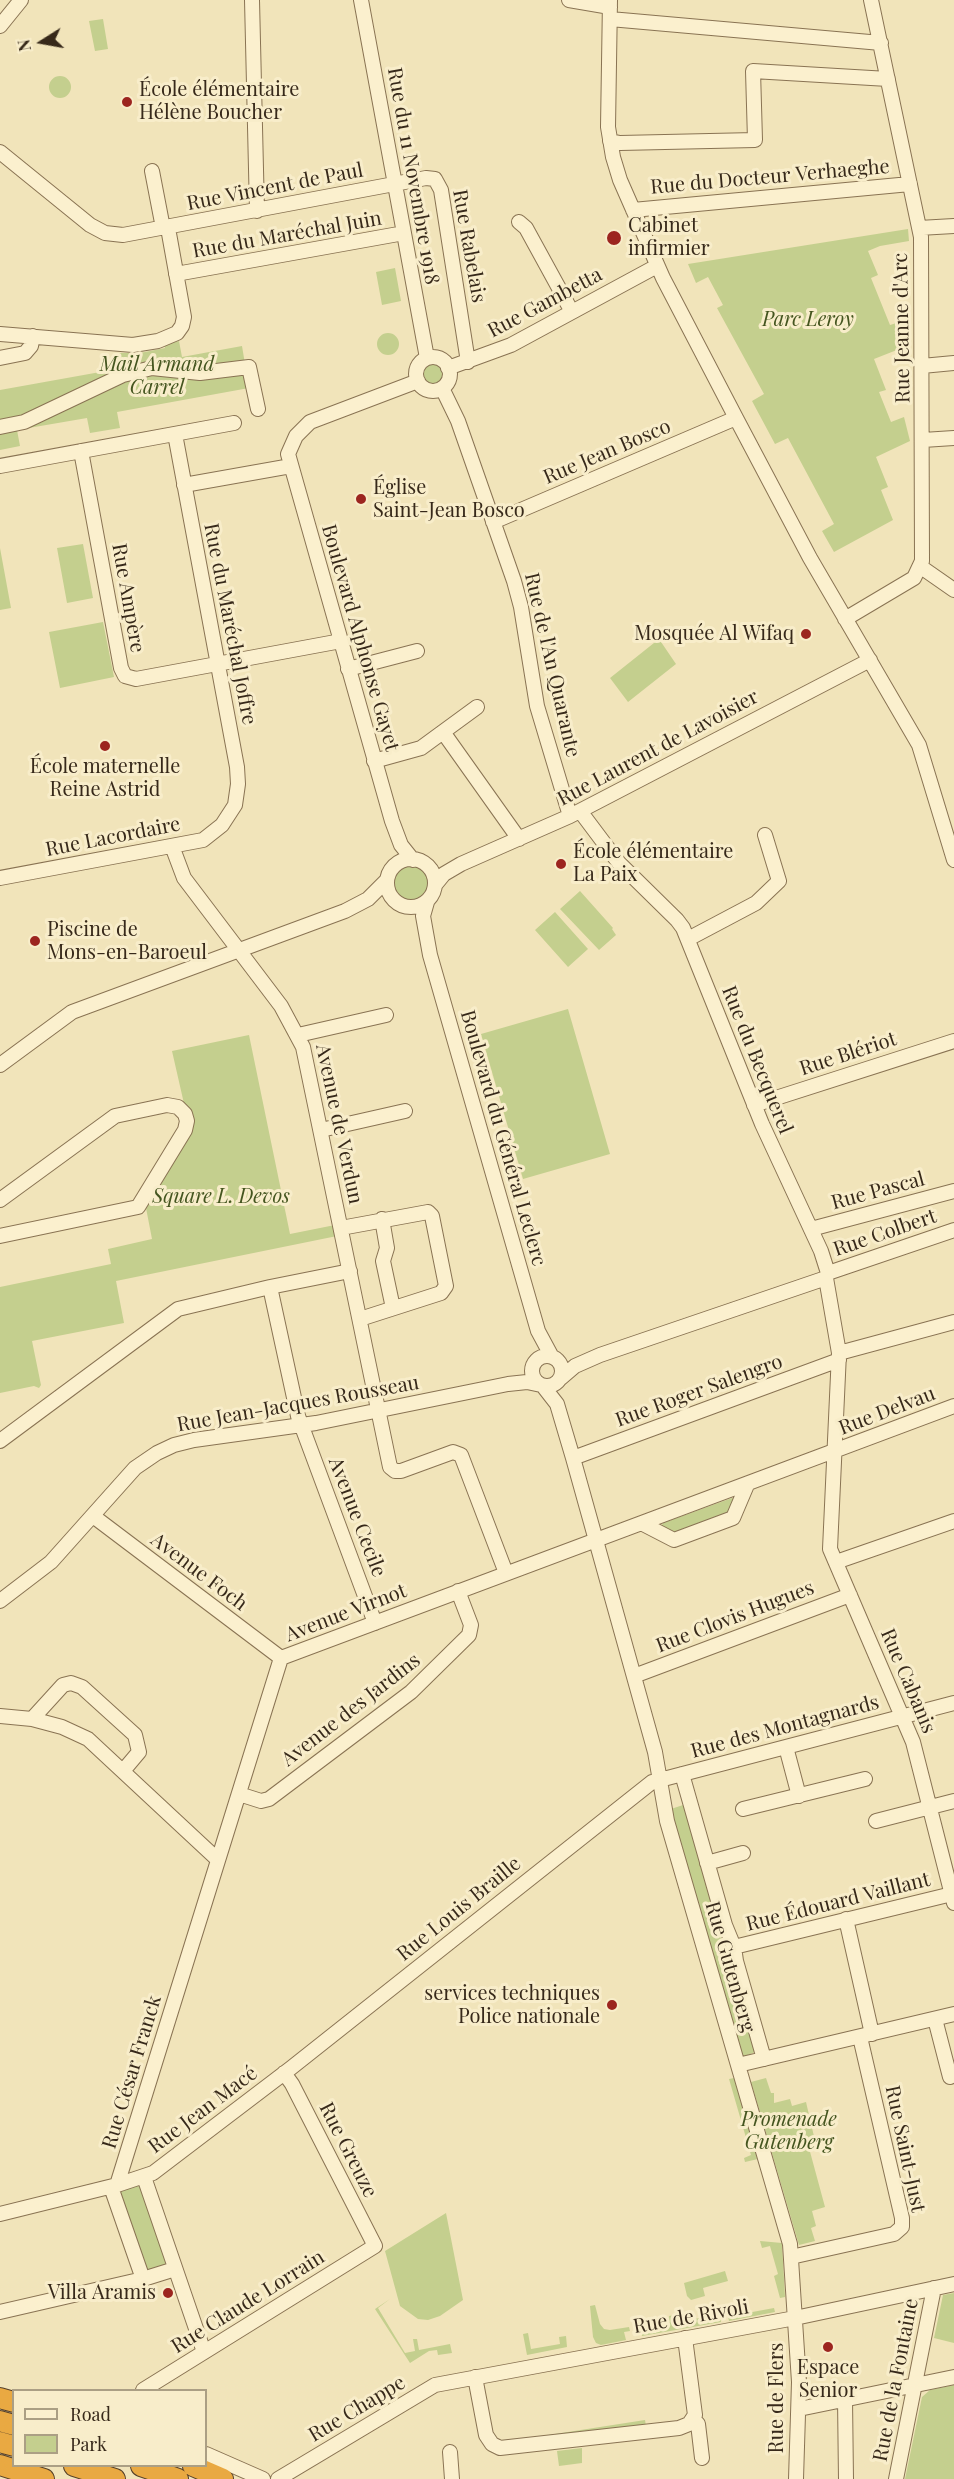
<!DOCTYPE html>
<html>
<head>
<meta charset="utf-8">
<style>
  body { margin:0 }
  #map { position:relative; width:954px; height:2479px; overflow:hidden; background:#f1e4ba; font-family:"Playfair Display",serif }
  canvas { display:block }
  .legend { position:absolute; left:12px; top:2389px; width:195px; height:78px; box-sizing:border-box; background:#f8edca; border:2px solid #ab9f84; margin:0; padding:8px 10px; list-style:none; font-size:18px; color:#37291a }
  .legend li { display:flex; align-items:center; gap:12px; height:30px }
  .legend b { width:30px; border:2px solid #ab9f84 }
  .north { position:absolute; left:12px; top:12px; width:60px; height:60px; -webkit-text-stroke:4px #f8edca; paint-order:stroke; rotate:259deg; font-size:16px; font-weight:700; line-height:24px; text-align:center; color:#37291a }
  .north::after { content:''; display:block; margin:auto; width:21px; height:27px; background:#37291a; clip-path:polygon(50% 0,100% 100%,50% 72%,0 100%) }
</style>
</head>
<body>
<div id="map">
<canvas width="954" height="2479"></canvas>
<ul class="legend">
<li><b style="height:8px;background:#fbf0ce"></b>Road</li>
<li><b style="height:16px;background:#c4cf8e"></b>Park</li>
</ul>
<div class="north">N</div>
</div>
<script>
const context = document.querySelector('canvas').getContext('2d');
context.lineJoin = 'round';
function fillPath(path, color) { context.fillStyle = color; context.fill(path, 'evenodd'); }
const poly = rows => new Path2D(rows.map(r => 'M' + r).join(''));
function stroke(path, color, width, dash) { context.strokeStyle = color; context.lineWidth = width; context.lineCap = dash ? 'butt' : 'round'; context.setLineDash(dash || []); context.stroke(path); }
function write(font, color, halo, rows, align = 'center') {
  context.font = font + ' "Playfair Display",serif'; context.lineWidth = 6; context.setLineDash([]); context.textBaseline = 'middle'; context.strokeStyle = halo; context.fillStyle = color; for (const [text, x, y, turn = 0] of rows) {
    context.save(); context.translate(x, y); context.rotate((+turn || 0) * Math.PI / 180); context.textAlign = isNaN(turn) ? turn : align; if (halo) context.strokeText(text, 0, 0); context.fillText(text, 0, 0); context.restore();
  }
}
const green = poly([
  [103,19,108,49,95,51,89,21],
  '49 87a11 11 0 1 1 22 0a11 11 0 1 1-22 0Z',
  [908,229,909,241,880,246,868,251,878,275,871,278,890,325,903,321,907,346,874,359,886,390,879,392,891,422,904,417,910,441,876,457,888,487,881,490,893,520,834,552,822,531,834,524,788,438,775,444,752,401,764,394,717,308,723,305,708,277,696,283,688,264],
  [395,268,401,301,382,305,376,272],
  '377 344a11 11 0 1 1 22 0a11 11 0 1 1-22 0Z',
  [179,341,182,357,242,346,249,388,117,412,120,428,90,433,87,418,17,430,20,446,0,450,0,390,117,369,115,353,140,353,165,348,164,344],
  '422 374a11 11 0 1 1 22 0a11 11 0 1 1-22 0Z',
  [83,544,93,598,67,603,57,548],
  [0,548,11,608,0,610],
  [103,622,114,677,60,688,49,632],
  [659,639,676,664,628,702,610,678],
  '392 883a18 18 0 1 1 36 0a18 18 0 1 1-36 0Z',
  [580,891,613,928,612,929,616,935,599,950,560,909],
  [555,912,588,949,568,967,535,930],
  [568,1009,610,1154,523,1179,481,1034],
  [249,1035,290,1234,335,1225,337,1236,116,1281,124,1323,32,1341,41,1385,39,1388,34,1386,0,1393,0,1287,111,1264,108,1249,152,1239,146,1208,190,1130,172,1051],
  [732,1498,734,1498,730,1515,676,1536,661,1527,663,1523],
  [686,1804,700,1853,697,1854,755,2052,743,2057,668,1810],
  [734,2078,758,2159,745,2162,744,2158,751,2155,729,2079],
  [766,2078,771,2093,774,2093,774,2103,790,2099,792,2106,806,2102,816,2145,809,2148,825,2207,812,2211,816,2226,811,2228,815,2241,799,2245,751,2082],
  [138,2185,142,2187,166,2262,164,2267,147,2272,119,2194,121,2190],
  [446,2213,463,2300,440,2316,428,2320,418,2319,400,2306,385,2251],
  [760,2241,782,2243,785,2297,780,2298,774,2276,778,2274,770,2246,762,2248],
  [725,2271,728,2281,703,2288,705,2296,691,2300,687,2296,684,2283],
  [954,2293,954,2343,934,2338,943,2295],
  [390,2299,378,2308,405,2353,415,2351,413,2339,417,2339,419,2350,450,2344,452,2353,438,2355,437,2350,429,2351,410,2363,375,2309],
  [595,2305,600,2324,604,2329,610,2330,629,2327,630,2331,624,2332,626,2340,601,2345,596,2343,593,2337,590,2306],
  [727,2306,728,2312,746,2309,747,2313,774,2308,775,2312,729,2321,727,2312,720,2314,721,2322,642,2336,641,2332,670,2326,669,2316,688,2313,690,2320,704,2317,703,2310],
  [528,2333,531,2349,560,2344,559,2337,566,2336,567,2347,527,2355,523,2334],
  [954,2385,954,2479,905,2479,922,2397,930,2390],
  [645,2420,646,2426,510,2441],
  [582,2448,582,2463,559,2466,557,2451]
]);
const minor = poly([
  [252,0,257,211],
  [361,0,427,358],
  [569,0,610,7],
  [610,0,608,127,613,157,620,180,663,278,736,418,810,558,919,745,954,860],
  [610,19,881,43],
  [0,26,21,0],
  [610,141,620,143,755,140,753,71,888,79],
  [0,152,90,225,105,233,123,235,426,178,435,179,441,190,468,362],
  [152,171,163,228],
  [633,210,910,184],
  [519,222,526,228,572,312],
  [919,228,954,226],
  [176,274,404,233],
  [0,334,133,345,158,341,177,333,182,326,184,317,168,228],
  '416 374a17 17 0 1 1 34 0a17 17 0 1 1-34 0Z',
  [0,358,25,353,31,346,33,336],
  [922,366,954,363],
  [448,368,511,345,657,266],
  [442,388,458,421,514,581,521,607,537,706,570,816],
  [0,427,24,422,123,375,152,368,200,373,249,367,258,409],
  [923,440,954,438],
  [81,451,121,668,125,676,136,679,341,641],
  [0,466,234,423],
  [184,485,291,466],
  [493,522,736,418],
  [921,567,954,590],
  [845,619,914,578,922,561,921,237,871,0],
  [348,669,417,651],
  [443,732,519,839],
  [374,761,421,748,477,707],
  [580,811,619,863,677,920,683,928,762,1124,821,1251,828,1273,826,1278,839,1353,830,1549,913,1742,954,1903],
  [172,846,184,878,281,1006,303,1047,390,1467,395,1471,401,1471,453,1452,461,1455,506,1573],
  '387 883a24 24 0 1 1 48 0a24 24 0 1 1-48 0Z',
  [413,860,401,845,392,821,288,454,296,436,310,422,418,381],
  [0,878,203,840,222,825,235,805,238,784,237,767,175,434],
  [435,885,444,874,461,864,570,816,870,660],
  [427,902,423,916,430,955,538,1331,552,1357],
  [688,939,756,903,779,881,765,835],
  [298,1035,386,1015],
  [0,1065,72,1012,345,911,368,899,387,880],
  [754,1105,954,1041],
  [321,1130,405,1111],
  [0,1200,115,1116,167,1105,178,1107,185,1114,187,1121,185,1130,138,1207,0,1236],
  [382,1219,387,1248,383,1261,393,1308],
  [341,1228,428,1212,432,1216,446,1286,441,1293,360,1319],
  [811,1229,954,1191],
  [828,1273,954,1230],
  [270,1287,298,1416,375,1623],
  [839,1353,954,1322],
  '532 1371a15 15 0 1 1 30 0a15 15 0 1 1-30 0Z',
  [561,1378,575,1366,600,1355,826,1278],
  [543,1386,557,1404,573,1458,655,1752,667,1821,790,2244,799,2382,796,2479],
  [0,1441,178,1309,270,1287,350,1271],
  [573,1458,839,1360],
  [93,1516,281,1658],
  [643,1524,674,1540,733,1518,747,1485],
  [836,1562,954,1521],
  [0,1601,51,1562,135,1468,157,1453,174,1445,194,1440,316,1423,508,1384,527,1382,541,1385],
  [634,1676,850,1595],
  [0,1716,32,1719,62,1727,88,1739,218,1860],
  [32,1719,63,1685,71,1683,82,1687,135,1735,139,1752,123,1771],
  [786,1747,799,1796],
  [682,1774,725,1925,734,1947,736,1961,764,2059],
  [239,1794,261,1801,269,1799,411,1692,469,1635,471,1625,458,1591],
  [743,1809,865,1779],
  [876,1821,954,1801],
  [707,1863,743,1853],
  [846,1919,872,2034],
  [734,1947,952,1894],
  [935,2019,950,2077],
  [738,2065,954,2014],
  [144,2177,204,2352],
  [117,2185,281,1658,954,1406],
  [111,2187,143,2279],
  [0,2214,117,2185,153,2173,291,2068,652,1782,954,1703],
  [791,2257,894,2234,902,2227,902,2218,860,2037],
  [0,2312,143,2279,175,2269],
  [475,2377,486,2435,492,2444,500,2448,679,2428,689,2424,695,2415,685,2338],
  [143,2390,375,2246,292,2084,284,2073],
  [845,2399,846,2479],
  [799,2409,954,2377],
  [693,2419,698,2424,702,2458],
  [450,2452,452,2479],
  [206,2454,263,2479],
  [278,2479,435,2385,795,2318,954,2284],
  [896,2479,934,2288]
]);
const highway = poly([
  [0,2398,14,2402],
  [0,2421,14,2425],
  [0,2442,14,2446],
  [0,2465,44,2479],
  [74,2466,115,2479],
  [141,2466,178,2479],
  [193,2466,223,2479]
]);
const markers = [
  [127,102,6,"#9c251f"],
  [614,238,8,"#9c251f"],
  [361,499,6,"#9c251f"],
  [806,634,6,"#9c251f"],
  [105,746,6,"#9c251f"],
  [561,864,6,"#9c251f"],
  [35,941,6,"#9c251f"],
  [612,2005,6,"#9c251f"],
  [168,2293,6,"#9c251f"],
  [828,2347,6,"#9c251f"]
];
const poiNames = [
  ["École élémentaire",139,90],
  ["Hélène Boucher",139,113],
  ["Cabinet",628,226],
  ["infirmier",628,249],
  ["Église",373,488],
  ["Saint-Jean Bosco",373,511],
  ["Mosquée Al Wifaq",794,634,"right"],
  ["École maternelle",105,767,"center"],
  ["Reine Astrid",105,790,"center"],
  ["École élémentaire",573,852],
  ["La Paix",573,875],
  ["Piscine de",47,930],
  ["Mons-en-Baroeul",47,953],
  ["services techniques",600,1994,"right"],
  ["Police nationale",600,2017,"right"],
  ["Villa Aramis",156,2293,"right"],
  ["Espace",828,2368,"center"],
  ["Senior",828,2391,"center"]
];
const streetNames = [
  ["Rue du 11 Novembre 1918",413,176,80],
  ["Rue du Docteur Verhaeghe",770,177,-5],
  ["Rue Vincent de Paul",275,187,-11],
  ["Rue du Maréchal Juin",287,235,-10],
  ["Rue Rabelais",469,246,80],
  ["Rue Gambetta",545,303,-28],
  ["Rue Jeanne d'Arc",902,328,-91],
  ["Rue Jean Bosco",607,452,-23],
  ["Rue Ampère",128,598,80],
  ["Rue du Maréchal Joffre",230,624,79],
  ["Boulevard Alphonse Gayet",360,638,74],
  ["Rue de l'An Quarante",552,665,77],
  ["Rue Laurent de Lavoisier",658,748,-28],
  ["Rue Lacordaire",113,837,-11],
  ["Rue Blériot",848,1054,-18],
  ["Rue du Becquerel",757,1060,68],
  ["Avenue de Verdun",339,1124,78],
  ["Boulevard du Général Leclerc",503,1138,74],
  ["Rue Pascal",878,1191,-15],
  ["Rue Colbert",885,1233,-19],
  ["Rue Roger Salengro",699,1391,-20],
  ["Rue Jean-Jacques Rousseau",298,1404,-10],
  ["Rue Delvau",887,1411,-21],
  ["Avenue Cecile",357,1517,69],
  ["Avenue Foch",199,1572,37],
  ["Avenue Virnot",346,1613,-21],
  ["Rue Clovis Hugues",735,1617,-21],
  ["Rue Cabanis",908,1681,67],
  ["Avenue des Jardins",351,1710,-38],
  ["Rue des Montagnards",785,1727,-15],
  ["Rue Édouard Vaillant",838,1902,-14],
  ["Rue Louis Braille",459,1909,-39],
  ["Rue Gutenberg",730,1967,74],
  ["Rue César Franck",132,2072,-73],
  ["Rue Jean Macé",203,2110,-37],
  ["Rue Saint-Just",905,2149,78],
  ["Rue Greuze",348,2150,63],
  ["Rue Claude Lorrain",248,2302,-32],
  ["Rue de Rivoli",691,2317,-10],
  ["Rue de la Fontaine",896,2380,-79],
  ["Rue de Flers",777,2398,-90],
  ["Rue Chappe",357,2409,-31]
];
const parkNames = [
  ["Parc Leroy",808,320],
  ["Mail Armand",157,365],
  ["Carrel",157,388],
  ["Square L. Devos",221,1197],
  ["Promenade",789,2120],
  ["Gutenberg",789,2143]
];
fillPath(green, '#c4cf8e');
stroke(minor, '#897353', 16);
stroke(highway, '#564029', 22);
stroke(minor, '#fbf0ce', 14);
stroke(highway, '#e9a942', 20);
for (const [x, y, r, color] of markers) { const dot = new Path2D(); dot.arc(x, y, r, 0, 2 * Math.PI); context.fillStyle = color; context.fill(dot); stroke(dot, '#f8edca', 2); }
write('20px', '#37291a', '#f8edca', poiNames, 'left');
write('20px', '#37291a', '#f8edca', streetNames);
write('italic 20px', '#44551f', '#f8edca', parkNames);
</script>
</body>
</html>
